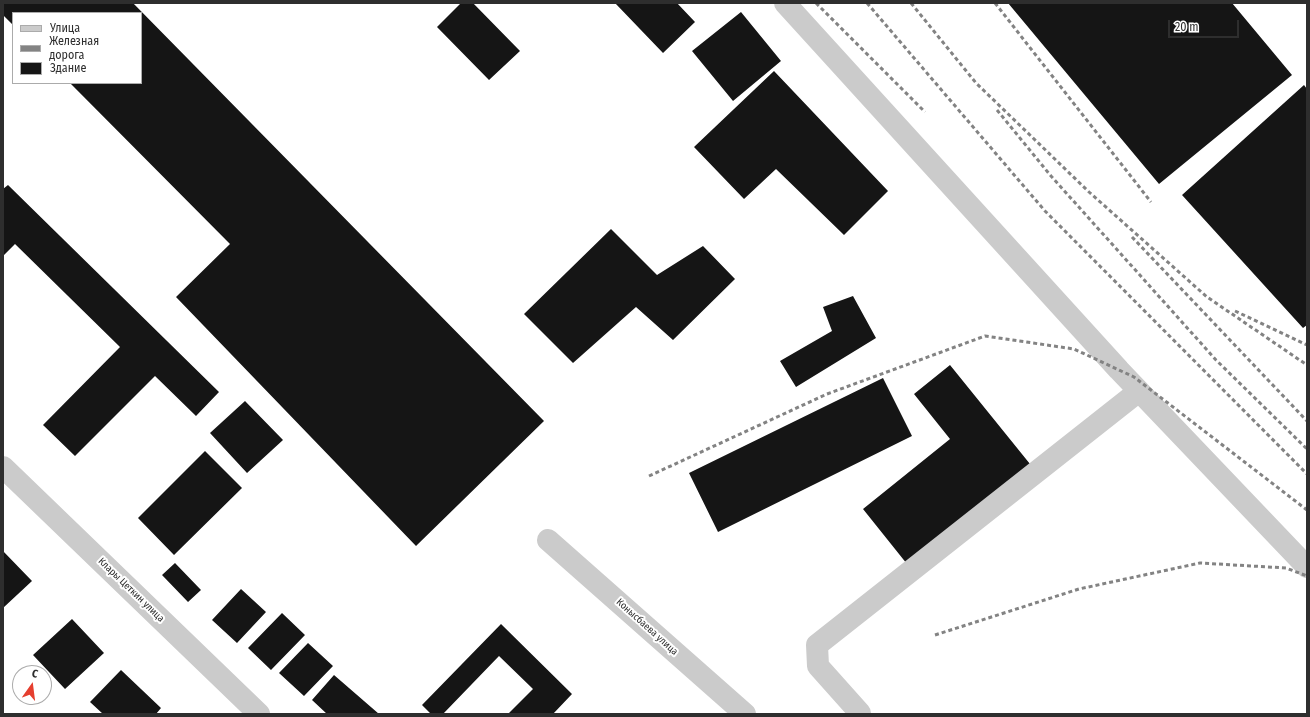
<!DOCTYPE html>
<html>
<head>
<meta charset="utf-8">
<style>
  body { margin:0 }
  #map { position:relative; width:1310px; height:717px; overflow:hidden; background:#fff; font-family:"Fira Sans Condensed",sans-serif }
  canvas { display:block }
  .frame { position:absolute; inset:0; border:4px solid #2e2e2e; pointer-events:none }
  .legend { position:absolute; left:12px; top:12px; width:130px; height:72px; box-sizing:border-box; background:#fff; border:1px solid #ababab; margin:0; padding:5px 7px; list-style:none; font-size:12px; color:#2e2e2e }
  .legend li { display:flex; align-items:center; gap:8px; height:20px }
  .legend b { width:20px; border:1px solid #ababab }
  .north { position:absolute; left:12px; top:665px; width:40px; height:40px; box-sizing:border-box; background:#fff; border:1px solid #ababab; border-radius:50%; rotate:14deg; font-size:11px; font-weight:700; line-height:16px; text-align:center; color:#2e2e2e }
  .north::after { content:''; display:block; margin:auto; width:14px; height:18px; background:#e53f2f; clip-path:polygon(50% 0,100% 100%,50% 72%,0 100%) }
  .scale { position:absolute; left:1168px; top:20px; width:71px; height:18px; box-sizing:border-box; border:2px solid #2e2e2e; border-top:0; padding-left:5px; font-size:12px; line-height:14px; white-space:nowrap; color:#2e2e2e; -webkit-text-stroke:3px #fff; paint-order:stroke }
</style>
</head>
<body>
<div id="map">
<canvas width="1310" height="717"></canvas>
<div class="frame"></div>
<ul class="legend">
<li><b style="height:5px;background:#cbcbcb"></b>Улица</li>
<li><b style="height:5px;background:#838383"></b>Железная дорога</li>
<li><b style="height:11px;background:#151515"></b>Здание</li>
</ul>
<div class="north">С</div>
<div class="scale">20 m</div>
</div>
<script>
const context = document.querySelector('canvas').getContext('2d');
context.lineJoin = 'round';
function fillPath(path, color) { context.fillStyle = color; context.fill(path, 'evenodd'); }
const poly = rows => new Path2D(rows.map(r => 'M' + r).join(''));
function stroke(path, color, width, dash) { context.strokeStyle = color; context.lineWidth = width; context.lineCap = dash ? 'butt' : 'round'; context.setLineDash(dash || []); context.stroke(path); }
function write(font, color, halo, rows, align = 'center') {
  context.font = font + ' "Fira Sans Condensed",sans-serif'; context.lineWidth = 4; context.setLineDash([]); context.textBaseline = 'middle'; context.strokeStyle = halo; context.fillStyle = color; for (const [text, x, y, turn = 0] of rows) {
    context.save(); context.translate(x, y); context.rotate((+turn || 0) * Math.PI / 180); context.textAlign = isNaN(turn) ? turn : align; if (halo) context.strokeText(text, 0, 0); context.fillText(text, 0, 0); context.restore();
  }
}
const building = poly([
  [3,3,133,3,544,421,416,546,176,297,230,244,70,83,141,83,141,13,13,13,13,25,3,15],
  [461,3,473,3,520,51,489,80,437,27],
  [615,3,677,3,695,22,663,53],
  [1008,3,1232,3,1292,75,1159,184],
  [741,12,781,61,733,101,692,51],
  [774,71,888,191,844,235,776,169,744,199,694,147],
  [1304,85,1307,89,1307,325,1303,328,1182,195],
  [8,185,219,392,196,416,155,376,75,456,43,425,120,347,15,244,3,256,3,189],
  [611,229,657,275,703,246,735,279,673,340,636,307,573,363,524,314],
  [853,296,876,338,796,387,780,361,832,331,823,307],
  [950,365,1030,464,907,564,863,509,950,439,914,394],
  [883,378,912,436,718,532,689,473],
  [245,401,283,440,247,473,210,433],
  [205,451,242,488,174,555,138,518],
  [3,551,32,581,3,608],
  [175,563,201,590,188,602,162,575],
  [241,589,266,612,237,643,212,620],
  [282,613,305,635,271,670,248,648],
  [72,619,104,653,65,689,33,655],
  [501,624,572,694,553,714,508,714,533,689,499,656,443,714,431,714,422,705],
  [308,643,333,666,304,696,279,673],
  [121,670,161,708,156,714,103,714,90,702],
  [334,675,379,714,327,714,312,700]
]);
const minor = poly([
  [785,3,1119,370,1307,567],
  [3,467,259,714],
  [548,540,745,714],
  [860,714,860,713,818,666,817,645,1139,391]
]);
const rail = poly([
  [816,3,925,112],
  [867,3,1045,211,1307,474],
  [911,3,976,83,1089,192,1207,297,1307,365],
  [995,3,1151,202],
  [997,110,1051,176,1216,360,1307,449],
  [1132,237,1307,421],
  [1235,311,1307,345],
  [649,476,827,394,985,336,1074,349,1134,377,1307,510],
  [935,635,1079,589,1200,563,1286,568,1307,576]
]);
const streetNames = [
  ["Клары Цеткин улица",131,590,44],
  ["Конысбаева улица",647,627,42]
];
fillPath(building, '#151515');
stroke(minor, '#cbcbcb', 22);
stroke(rail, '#838383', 3, [4, 3]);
write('10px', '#2e2e2e', '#fff', streetNames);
</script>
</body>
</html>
